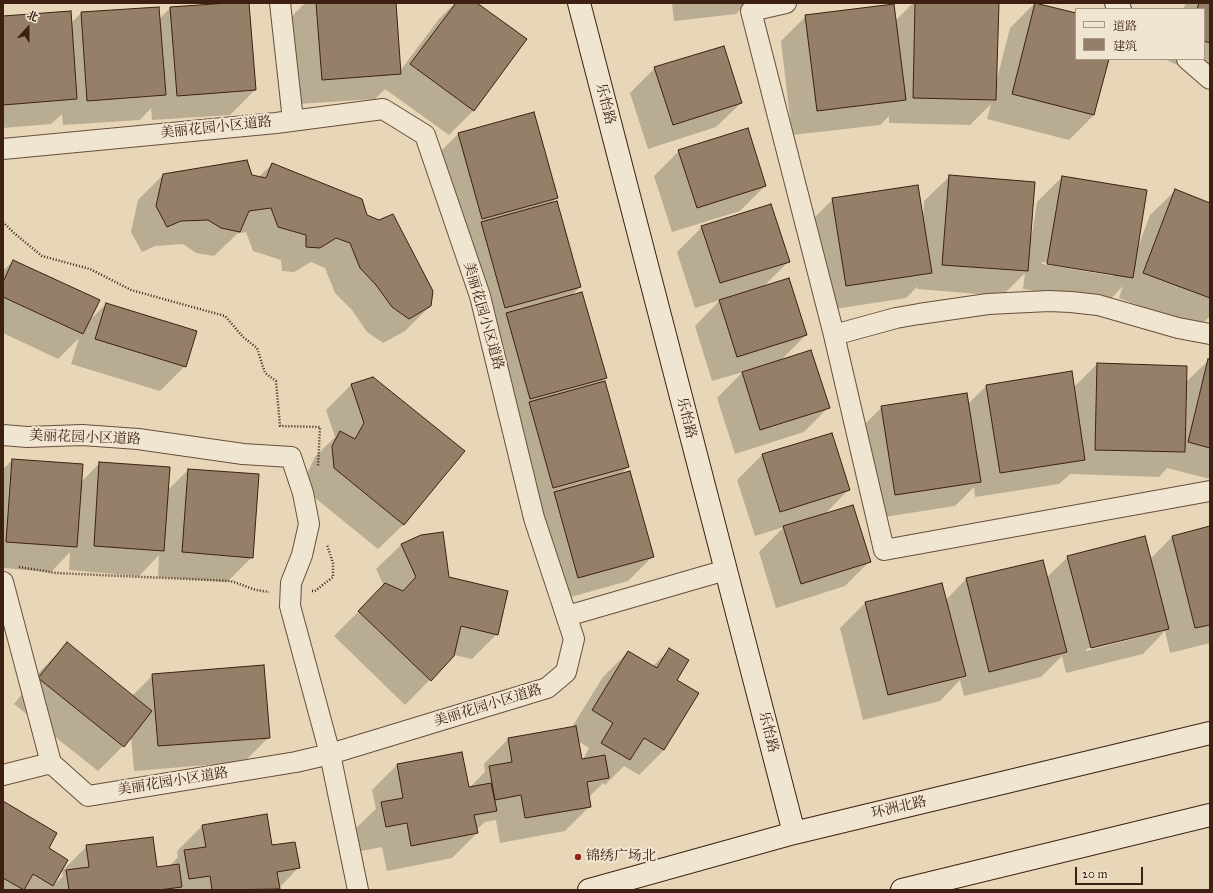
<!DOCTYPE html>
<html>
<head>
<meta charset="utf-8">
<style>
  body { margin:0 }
  #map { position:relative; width:1213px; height:893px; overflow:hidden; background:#e7d7b8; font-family:"IM FELL Great Primer","Noto Serif SC",serif }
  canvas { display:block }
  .frame { position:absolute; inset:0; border:4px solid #3d2011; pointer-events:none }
  .legend { position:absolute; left:1075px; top:8px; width:130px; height:52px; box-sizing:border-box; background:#efe5d1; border:1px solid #a89684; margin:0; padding:5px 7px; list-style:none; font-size:12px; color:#3d2011 }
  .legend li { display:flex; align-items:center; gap:8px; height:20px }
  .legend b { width:20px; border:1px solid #a89684 }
  .north { position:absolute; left:8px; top:8px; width:40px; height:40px; -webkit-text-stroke:3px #efe5d1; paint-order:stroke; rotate:21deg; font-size:11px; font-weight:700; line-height:16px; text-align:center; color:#3d2011 }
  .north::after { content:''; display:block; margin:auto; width:14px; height:18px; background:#3d2011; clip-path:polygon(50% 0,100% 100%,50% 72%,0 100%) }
  .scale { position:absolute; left:1075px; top:867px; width:68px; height:18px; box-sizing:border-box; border:2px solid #3d2011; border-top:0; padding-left:5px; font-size:12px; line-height:14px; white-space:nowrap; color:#3d2011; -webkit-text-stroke:3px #efe5d1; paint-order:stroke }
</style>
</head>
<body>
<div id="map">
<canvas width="1213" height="893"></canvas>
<div class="frame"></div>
<ul class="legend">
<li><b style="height:5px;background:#efe5d1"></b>道路</li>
<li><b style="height:11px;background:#957f68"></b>建筑</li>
</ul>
<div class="north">北</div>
<div class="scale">20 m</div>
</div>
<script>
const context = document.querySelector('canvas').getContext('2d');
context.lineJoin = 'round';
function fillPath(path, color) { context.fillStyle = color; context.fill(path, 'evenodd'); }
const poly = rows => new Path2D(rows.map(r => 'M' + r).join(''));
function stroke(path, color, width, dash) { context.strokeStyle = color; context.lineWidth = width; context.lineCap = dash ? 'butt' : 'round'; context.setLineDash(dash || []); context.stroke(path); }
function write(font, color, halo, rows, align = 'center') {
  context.font = font + ' "IM FELL Great Primer","Noto Serif SC",serif'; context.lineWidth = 4; context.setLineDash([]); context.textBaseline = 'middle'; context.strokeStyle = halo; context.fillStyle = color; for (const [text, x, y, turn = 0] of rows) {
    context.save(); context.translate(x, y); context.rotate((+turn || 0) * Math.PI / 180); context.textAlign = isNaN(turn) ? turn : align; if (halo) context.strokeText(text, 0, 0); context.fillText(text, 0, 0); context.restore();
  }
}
const shadow = poly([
  [248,3,255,90,230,115,152,120,151,108,140,120,63,125,62,114,51,124,3,128,3,17,71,23,81,13,159,19,170,8],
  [305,3,395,3,400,71,439,19,455,3,475,3,526,40,473,111,449,135,385,89,375,99,297,104,291,17],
  [672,3,746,3,736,14,674,21],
  [913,3,998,3,996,83,1010,28,1035,3,1076,14,1076,59,1107,59,1094,115,1069,140,987,119,991,104,970,125,889,123,889,116,880,125,792,135,781,41,806,16,895,21],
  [1186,3,1210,3,1210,79,1164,59,1204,59,1204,9,1183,9],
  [655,68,741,103,716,127,648,149,630,93],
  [533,113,557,198,550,204,580,287,570,297,605,378,600,384,628,467,620,475,653,556,628,581,553,602,433,159,458,134],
  [679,151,765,186,740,211,672,232,654,176],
  [272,164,366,216,430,306,405,331,383,343,367,332,352,310,335,293,325,268,311,262,294,272,282,271,281,260,253,251,246,232,237,234,214,256,196,253,183,244,155,246,142,252,131,232,138,200,163,175,252,176,259,177],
  [949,177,1032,234,1037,202,1062,177,1146,191,1137,250,1150,215,1175,191,1210,204,1210,316,1198,328,1119,298,1123,286,1107,303,1023,289,1025,273,1002,296,917,289,918,286,906,298,822,311,808,224,833,199,923,218,924,201],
  [1042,262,1113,274,1113,276,1042,264],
  [702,227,788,262,763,287,806,335,780,361,829,407,804,432,735,454,717,398,743,372,712,381,695,326,720,300,695,308,677,252],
  [13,261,89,321,106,304,185,366,160,391,71,364,79,338,58,359,3,333,3,271],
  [1209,360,1210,360,1210,479,1167,468,1159,477,1070,474,1059,484,975,497,974,487,955,506,871,519,857,432,882,407,968,404,987,385,1073,388,1097,364,1185,383],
  [373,378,463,451,403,525,378,549,309,493,308,472,315,457,335,437,326,410,351,385],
  [762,455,849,489,824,515,870,561,845,586,776,608,759,552,784,527,755,536,737,480],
  [12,460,80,483,100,463,168,490,188,470,252,557,227,582,158,577,159,555,139,576,69,570,70,552,51,572,3,568,3,469],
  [1210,527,1210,643,1170,653,1165,631,1143,654,1066,673,1062,656,1041,677,964,696,960,680,940,701,863,720,840,628,865,603,942,584,946,600,966,579,1043,561,1047,577,1068,557,1150,559,1172,537],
  [1140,635,1140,637,1086,651,1086,649],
  [421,536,448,578,497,634,472,659,454,655,405,705,334,636,384,586,376,569,401,545],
  [67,644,132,696,153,675,269,737,244,762,134,771,131,736,123,746,98,771,14,704,42,669],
  [669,650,676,681,664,750,639,775,624,766,605,785,603,783,589,797,590,806,565,831,500,843,496,820,485,822,476,830,477,833,452,858,387,871,382,847,361,851,356,828,376,809,372,790,397,765,468,789,485,772,484,764,508,739,572,727,603,677,628,652,652,667],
  [578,741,589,748,582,761],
  [3,802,47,849,66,860,52,886,63,876,62,871,87,846,157,868,169,867,178,857,177,851,202,826,272,846,299,867,279,888,278,890,3,890]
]);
const building = poly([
  [228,3,249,3,256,90,177,96,170,7,228,3],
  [316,3,396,3,401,74,322,80,316,3],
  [456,3,477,3,527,39,474,111,410,64,456,3],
  [915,3,999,3,996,100,913,98,915,3],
  [1035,3,1076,13,1076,59,1109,59,1094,115,1012,94,1035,3],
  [1199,3,1210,3,1210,43,1204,41,1204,9,1197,9,1199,3],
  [894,4,906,100,817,111,805,15,894,4],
  [159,7,166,95,87,101,81,12,159,7],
  [71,11,77,99,3,105,3,16,71,11],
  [724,46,742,103,673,125,654,67,724,46],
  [534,112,558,198,482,219,458,133,534,112],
  [748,128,766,186,697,208,678,150,748,128],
  [247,160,252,175,266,178,272,163,362,199,367,215,379,220,393,214,433,291,431,306,409,319,392,307,376,285,360,268,350,243,336,238,320,248,306,247,306,235,278,227,271,208,249,211,240,232,221,228,208,220,181,221,167,227,156,206,163,174,247,160],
  [949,175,1035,182,1028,271,942,265,949,175],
  [1062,176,1147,190,1133,278,1047,264,1062,176],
  [918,185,932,273,846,286,832,198,918,185],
  [1175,189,1210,203,1210,298,1143,273,1175,189],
  [557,201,581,287,505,308,481,222,557,201],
  [771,204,790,262,720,283,701,226,771,204],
  [13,260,100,300,83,334,3,297,3,282,13,260],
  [789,278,807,335,737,357,719,300,789,278],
  [582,292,607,378,530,399,506,313,582,292],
  [106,303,197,331,186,367,95,339,106,303],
  [811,350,830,408,760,430,742,372,811,350],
  [1208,359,1210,359,1210,448,1188,442,1208,359],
  [1097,363,1187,366,1185,452,1095,450,1097,363],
  [1072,371,1085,460,1000,473,986,385,1072,371],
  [373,377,465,451,404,525,334,468,332,446,340,431,355,439,364,423,351,384,373,377],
  [605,381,629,467,553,488,529,402,605,381],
  [967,393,981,482,895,495,881,406,967,393],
  [832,433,850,490,780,512,762,454,832,433],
  [12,459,83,464,77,547,6,542,12,459],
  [99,462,170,467,164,551,94,546,99,462],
  [188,469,259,474,253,558,182,552,188,469],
  [630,471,654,557,578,578,554,492,630,471],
  [853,505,871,562,801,584,783,526,853,505],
  [1210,526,1210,625,1195,628,1172,536,1210,526],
  [443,532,449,577,508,591,498,635,461,626,454,656,431,681,358,611,385,583,403,591,416,577,401,544,421,535,443,532],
  [1145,536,1169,629,1091,648,1067,556,1145,536],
  [1043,560,1067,652,989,672,966,578,1043,560],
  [942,583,966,676,888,695,865,602,942,583],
  [67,642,152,711,124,747,38,678,67,642],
  [669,648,689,660,677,680,699,693,664,750,644,738,630,760,601,743,613,723,592,710,628,651,657,668,669,648],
  [264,665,270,738,158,746,152,674,264,665],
  [576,726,582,759,605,755,609,778,587,782,591,807,525,818,521,795,495,800,489,766,512,762,508,738,576,726],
  [462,752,469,787,491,783,497,811,474,815,478,833,411,846,407,823,386,827,381,802,403,798,397,764,462,752],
  [3,801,57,833,49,848,68,860,53,886,33,874,24,890,3,878,3,801],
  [267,814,272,845,295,842,300,868,277,872,280,889,212,890,210,876,189,879,184,850,206,847,202,825,267,814],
  [153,837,157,867,179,864,182,887,159,890,69,890,66,870,89,867,86,845,153,837]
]);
const path = poly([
  [3,222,14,233,42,256,90,269,131,290,225,316,243,337,257,348,265,373,276,381,280,426,320,427,318,467],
  [19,567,56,573,231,581,256,590,269,592],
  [312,591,315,591,333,577,333,563,327,545]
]);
const street = poly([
  [280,3,293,120],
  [786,3,751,11,834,335,884,550,1210,491],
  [1115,3,1121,9],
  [1187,59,1210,79],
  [3,149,276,123,383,109,425,135,480,296,534,518,574,639,566,672,547,688,330,754,290,606,291,583,302,555,309,524,303,493,291,457,243,454,138,439,82,435,27,437,3,435],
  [834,335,896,318,919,314,988,304,1049,301,1071,302,1098,305,1178,328,1210,334],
  [3,582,51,763,88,796,296,762,330,754,358,890],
  [567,616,726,570],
  [3,775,51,763]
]);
const secondary = poly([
  [579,3,794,833],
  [589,890,794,833,1210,733],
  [902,890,1210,815]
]);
const markers = [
  [578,857,4,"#8f2418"]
];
const streetNames = [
  ["乐怡路",605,104,76],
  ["美丽花园小区道路",216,128,-6],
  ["美丽花园小区道路",483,316,74],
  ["乐怡路",686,418,76],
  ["美丽花园小区道路",85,438,2],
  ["美丽花园小区道路",488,706,-17],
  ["乐怡路",768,732,76],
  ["美丽花园小区道路",173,782,-9],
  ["环洲北路",899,808,-13]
];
const poiNames = [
  ["锦绣广场北",586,857]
];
fillPath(shadow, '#0003');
fillPath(building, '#957f68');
stroke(building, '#3d2011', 1);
stroke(street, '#684e3b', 22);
stroke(secondary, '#3d2011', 24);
stroke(path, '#3d2011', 2.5, [1, 2]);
stroke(street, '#efe5d1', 20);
stroke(secondary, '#efe5d1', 22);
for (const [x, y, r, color] of markers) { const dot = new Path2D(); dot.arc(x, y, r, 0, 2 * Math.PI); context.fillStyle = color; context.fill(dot); stroke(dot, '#efe5d1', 1.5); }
write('14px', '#3d2011', '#efe5d1', streetNames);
write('14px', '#3d2011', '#efe5d1', poiNames, 'left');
</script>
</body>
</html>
